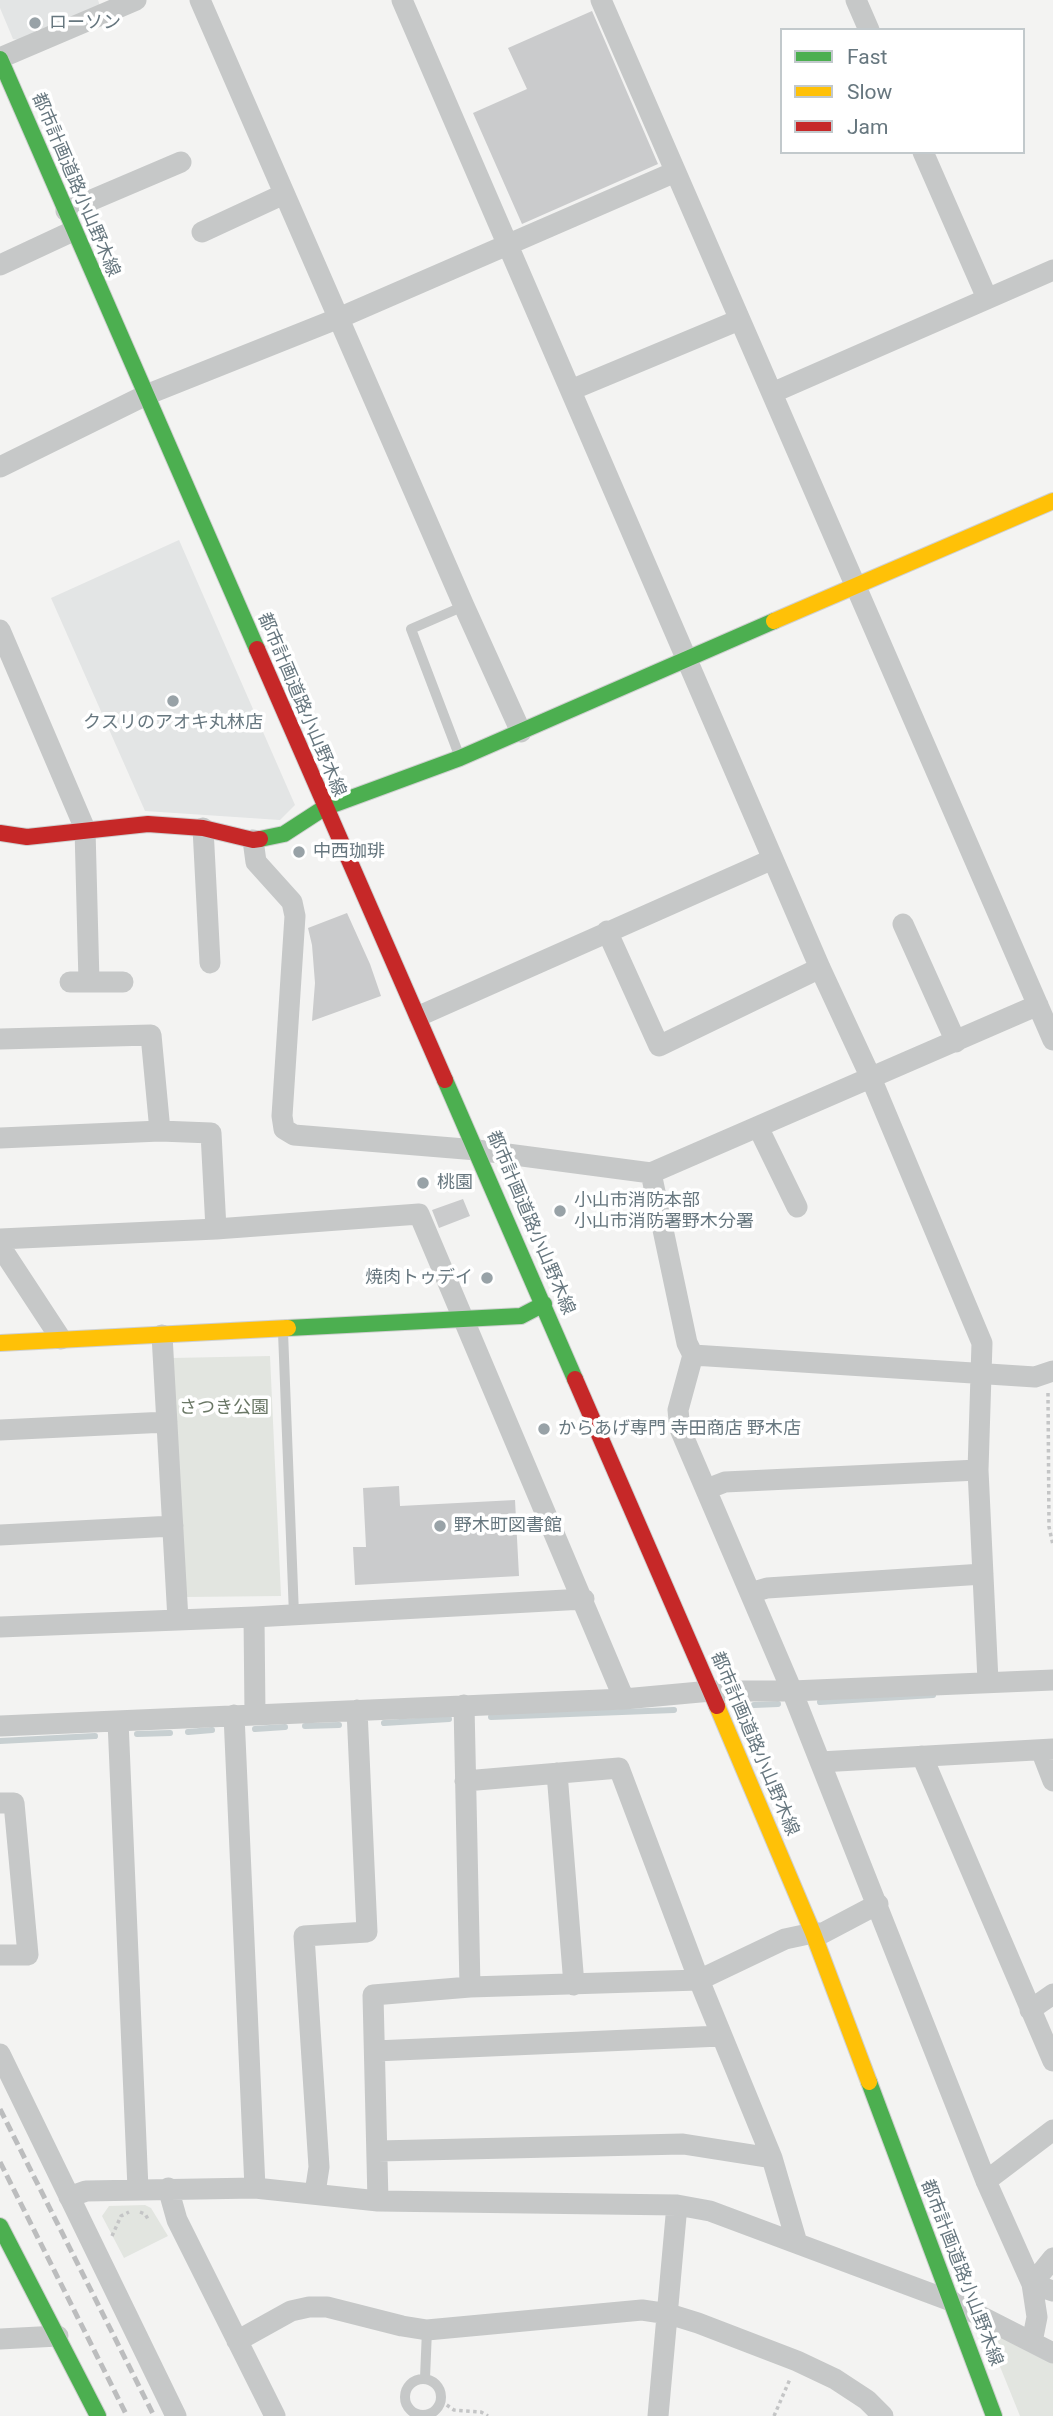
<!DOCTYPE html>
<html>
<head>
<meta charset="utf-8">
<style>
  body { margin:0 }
  #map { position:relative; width:1053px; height:2416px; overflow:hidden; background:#f3f3f2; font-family:Roboto,sans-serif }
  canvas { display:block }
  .legend { position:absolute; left:780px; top:28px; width:245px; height:126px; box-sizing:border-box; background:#fff; border:2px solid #c2c9cc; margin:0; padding:9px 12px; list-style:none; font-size:21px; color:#67777f }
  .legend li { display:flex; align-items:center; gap:14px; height:35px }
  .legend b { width:35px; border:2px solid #c2c9cc }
</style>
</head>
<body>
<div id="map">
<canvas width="1053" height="2416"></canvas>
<ul class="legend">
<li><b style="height:9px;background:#4caf50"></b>Fast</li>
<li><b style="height:9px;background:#ffc107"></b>Slow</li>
<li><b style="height:9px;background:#c62828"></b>Jam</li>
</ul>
</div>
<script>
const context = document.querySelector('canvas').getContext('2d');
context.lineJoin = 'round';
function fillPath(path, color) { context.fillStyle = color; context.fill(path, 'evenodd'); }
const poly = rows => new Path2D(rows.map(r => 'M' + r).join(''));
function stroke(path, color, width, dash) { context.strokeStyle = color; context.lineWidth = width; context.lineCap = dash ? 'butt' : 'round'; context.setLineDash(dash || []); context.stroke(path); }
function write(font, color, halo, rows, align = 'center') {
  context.font = font + ' Roboto,"Noto Sans JP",sans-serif'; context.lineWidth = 7; context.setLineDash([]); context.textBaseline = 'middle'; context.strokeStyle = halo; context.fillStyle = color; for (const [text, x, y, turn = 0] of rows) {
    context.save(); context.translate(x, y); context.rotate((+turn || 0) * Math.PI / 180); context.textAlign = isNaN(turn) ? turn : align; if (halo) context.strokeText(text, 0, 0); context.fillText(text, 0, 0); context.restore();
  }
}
const built = poly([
  [0,0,98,0,100,6,27,41,13,39,0,8],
  [179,540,295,805,280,820,145,811,51,598]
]);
const green = poly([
  [270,1356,281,1596,186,1597,172,1358],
  [145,2205,151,2208,168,2236,124,2258,102,2216,109,2206],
  [990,2328,1053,2360,1053,2416,1020,2416,986,2332]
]);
const stream = poly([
  [820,1702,933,1695],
  [754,1705,778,1704],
  [491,1717,674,1710],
  [384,1723,449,1719],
  [305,1726,339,1725],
  [255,1729,285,1727],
  [188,1732,212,1730],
  [137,1734,170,1733],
  [0,1741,95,1736]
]);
const building = poly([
  [592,11,658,164,522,224,473,113,527,89,508,48],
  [347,913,370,964,381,996,312,1021,315,983,312,945,308,928],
  [463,1199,470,1216,439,1228,432,1210],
  [399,1486,400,1506,515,1500,519,1576,355,1585,353,1547,366,1547,363,1488]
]);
const path = poly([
  [1048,1393,1049,1527,1053,1545],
  [140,2212,145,2214,148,2219],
  [112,2236,121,2216,129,2212],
  [441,2401,454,2410,481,2412,488,2416],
  [774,2416,790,2379]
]);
const lane = poly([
  [459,755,411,629,464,606],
  [283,1332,294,1615],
  [425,2378,427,2330],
  '405 2397a18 18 0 1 1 36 0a18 18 0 1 1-36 0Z'
]);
const street = poly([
  [200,0,464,606,521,732],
  [402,0,820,968,871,1078,982,1343,978,1470,988,1681],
  [601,0,1053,1040],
  [856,0,869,30],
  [0,58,136,0],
  [923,152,987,298],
  [66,211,181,162],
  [202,232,284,194],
  [0,265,73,231],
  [571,390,739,320],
  [772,393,1053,270],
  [0,467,146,395,339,318,675,172],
  [0,630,85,829,89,982],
  [203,828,210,963],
  [253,840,256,862,292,902,295,916,282,1116,284,1129,294,1135,477,1150,651,1173,1038,1005],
  [903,924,956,1042],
  [607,931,659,1046,820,968],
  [70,982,123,982],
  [419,1016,773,859],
  [0,1039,151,1035,160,1131],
  [758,1127,797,1207],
  [0,1138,160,1131,211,1133,216,1229],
  [651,1173,687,1343,693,1355,678,1410,680,1429,792,1691,986,2181,1032,2284,1037,2317,1032,2342],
  [0,1239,216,1229,419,1214,624,1699],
  [0,1246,61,1339],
  [162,1335,178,1620],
  [693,1355,1035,1377,1053,1371],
  [0,1430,167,1422],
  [707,1489,725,1482,978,1470],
  [0,1535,173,1526],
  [750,1593,767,1588,983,1574],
  [254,1617,255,1714],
  [0,1627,254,1617,584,1599],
  [464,1705,470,1987],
  [234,1715,255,2188],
  [118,1721,138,2189],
  [0,1726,624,1699,711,1691,792,1691,1053,1680],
  [1041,1750,1053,1781],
  [922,1756,1053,2061],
  [820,1762,1053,1749],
  [557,1773,574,1985],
  [0,1803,14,1803,28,1955,0,1955],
  [1030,2010,1053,1994],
  [375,2051,721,2036],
  [0,2054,176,2416],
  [378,2151,683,2144,772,2158,699,1980,619,1768,465,1781],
  [772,2158,797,2243],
  [986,2181,1053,2130],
  [168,2188,177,2220,275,2416],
  [315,2193,319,2167,304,1936,367,1932,357,1710],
  [69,2197,86,2191,255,2188,378,2201,677,2205,710,2211,951,2301,1053,2353],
  [378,2201,373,1995,470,1987,699,1980,785,1939,813,1933,823,1933,878,1904],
  [1053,2258,1032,2284,1053,2291],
  [0,2339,58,2336],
  [237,2341,291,2311,309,2307,327,2307,402,2326,427,2330,642,2310,669,2314,698,2323,797,2361,835,2379,867,2400,883,2416],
  [658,2416,677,2205]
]);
const fast = poly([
  [0,59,257,649],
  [260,839,284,834,324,808,460,758,774,621],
  [445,1080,575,1379],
  [288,1328,521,1316,544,1304],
  [869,2082,994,2416],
  [0,2226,98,2416]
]);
const slow = poly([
  [774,621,1053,501],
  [0,1343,288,1328],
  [717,1706,813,1933,869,2082]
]);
const jam = poly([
  [257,649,445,1080],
  [0,833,27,837,148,824,203,828,253,840,260,839],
  [575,1379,717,1706]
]);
const rail = poly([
  [0,2109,154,2416],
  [0,2162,127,2416]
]);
const markers = [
  [35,23,7,"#98a2a7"],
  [173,701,7,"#98a2a7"],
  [299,852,7,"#98a2a7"],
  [423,1183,7,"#98a2a7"],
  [560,1211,7,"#98a2a7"],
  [487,1278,7,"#98a2a7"],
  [544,1429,7,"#98a2a7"],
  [440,1526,7,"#98a2a7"]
];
const poiNames = [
  ["ローソン",49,23],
  ["クスリのアオキ丸林店",173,723,"center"],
  ["中西珈琲",313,852],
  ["桃園",437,1183],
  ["小山市消防本部",574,1201],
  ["小山市消防署野木分署",574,1222],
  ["焼肉トゥデイ",473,1278,"right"],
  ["からあげ専門 寺田商店 野木店",558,1429],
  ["野木町図書館",454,1526]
];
const streetNames = [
  ["都市計画道路小山野木線",75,185,67],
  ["都市計画道路小山野木線",301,705,67],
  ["都市計画道路小山野木線",530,1223,67],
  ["都市計画道路小山野木線",754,1744,67],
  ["都市計画道路小山野木線",961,2273,69]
];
const parkNames = [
  ["さつき公園",224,1408]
];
fillPath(built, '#e3e5e5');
fillPath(green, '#e2e5e0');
stroke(stream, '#c7cfd1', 6);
fillPath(building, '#cacbcc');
stroke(fast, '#cfd0d0', 18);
stroke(slow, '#cfd0d0', 18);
stroke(jam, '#cfd0d0', 18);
stroke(path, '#c4c5c6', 3.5, [3.5, 3.5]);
stroke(lane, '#c6c8c8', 10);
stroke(street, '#c6c8c8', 21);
stroke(fast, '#4caf50', 16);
stroke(slow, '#ffc107', 16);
stroke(jam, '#c62828', 16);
stroke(rail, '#bcbdbe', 5, [10, 5]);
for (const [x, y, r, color] of markers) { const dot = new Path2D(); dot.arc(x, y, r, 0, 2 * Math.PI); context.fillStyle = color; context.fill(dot); stroke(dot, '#fff', 2.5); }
write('18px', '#67777f', '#fff', poiNames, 'left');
write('18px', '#67777f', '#fff', streetNames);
write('18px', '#6a7765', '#fff', parkNames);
</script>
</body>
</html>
